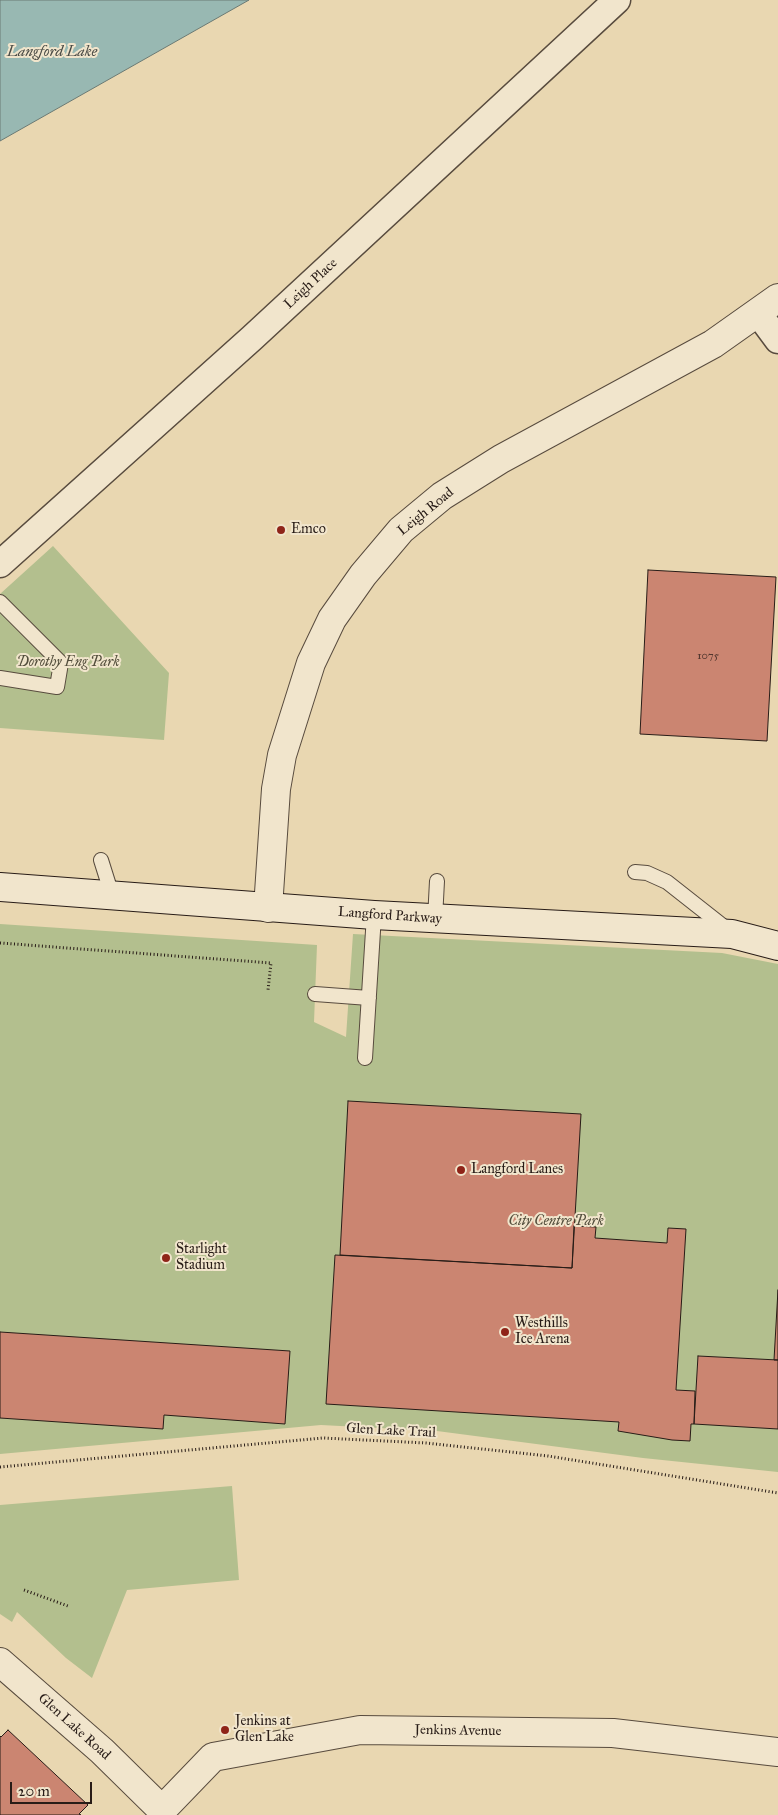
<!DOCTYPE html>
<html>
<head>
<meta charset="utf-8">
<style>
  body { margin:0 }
  #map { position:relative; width:778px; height:1815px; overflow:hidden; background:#e9d7b1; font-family:"IM FELL Great Primer",serif }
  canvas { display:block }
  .scale { position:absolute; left:10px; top:1782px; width:82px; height:22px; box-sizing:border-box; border:2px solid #281c17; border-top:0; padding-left:6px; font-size:15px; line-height:18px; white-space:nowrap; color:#281c17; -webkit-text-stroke:4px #f1e5cc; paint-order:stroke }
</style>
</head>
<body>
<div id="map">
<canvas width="778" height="1815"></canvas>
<div class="scale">20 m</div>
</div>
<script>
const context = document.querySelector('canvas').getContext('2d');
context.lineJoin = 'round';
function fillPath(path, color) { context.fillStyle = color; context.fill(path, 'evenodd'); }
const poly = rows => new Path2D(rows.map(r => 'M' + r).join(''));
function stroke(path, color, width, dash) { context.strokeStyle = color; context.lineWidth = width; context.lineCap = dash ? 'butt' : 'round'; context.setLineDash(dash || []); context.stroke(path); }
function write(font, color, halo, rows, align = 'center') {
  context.font = font + ' "IM FELL Great Primer",serif'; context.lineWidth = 4; context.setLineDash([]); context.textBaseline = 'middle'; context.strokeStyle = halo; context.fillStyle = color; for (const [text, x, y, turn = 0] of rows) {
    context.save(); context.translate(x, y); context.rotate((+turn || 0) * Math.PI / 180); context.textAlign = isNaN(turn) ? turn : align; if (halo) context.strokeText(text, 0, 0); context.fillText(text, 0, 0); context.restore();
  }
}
const green = poly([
  [53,546,169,673,164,740,0,728,0,594],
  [0,924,317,945,314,1022,346,1037,353,934,722,953,778,964,778,1472,643,1458,437,1431,321,1425,0,1454],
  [232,1486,239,1580,127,1590,92,1678,66,1658,17,1612,12,1622,0,1614,0,1505]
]);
const water = poly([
  [0,0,249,0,0,141,0,0]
]);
const building = poly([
  [648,570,776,577,767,741,640,734,648,570],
  [348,1101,581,1114,572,1268,340,1255,348,1101],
  [574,1226,596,1227,595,1238,667,1243,668,1228,686,1229,676,1390,695,1391,694,1424,691,1424,690,1441,672,1440,618,1431,619,1422,326,1404,335,1255,572,1268,574,1226],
  [778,1290,778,1360,774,1360,778,1290],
  [0,1332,290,1351,285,1424,164,1415,163,1429,0,1418,0,1332],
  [698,1356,778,1360,778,1429,694,1424,698,1356],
  [8,1730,88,1805,79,1814,81,1815,0,1815,0,1736,1,1737,8,1730]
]);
const path = poly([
  [0,943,271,963,268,990],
  [0,1467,323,1438,426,1443,548,1456,778,1493],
  [24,1590,68,1606]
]);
const service = poly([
  [0,602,61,663,57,687,0,678],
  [101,860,112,895],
  [635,872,647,873,667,882,728,930],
  [435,919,437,881],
  [315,994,369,998],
  [365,1058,374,915]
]);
const minor = poly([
  [758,313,778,340],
  [0,564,252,338,617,0]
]);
const tertiary = poly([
  [268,908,276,789,282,755,311,663,332,619,363,575,401,530,442,496,501,459,713,344,778,298],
  [0,1662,102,1751,162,1810,213,1757,360,1730,613,1733,778,1752]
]);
const secondary = poly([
  [0,887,374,915,732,934,778,946]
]);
const markers = [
  [281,530,5,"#8f2418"],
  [461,1170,5,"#8f2418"],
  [166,1258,5,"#8f2418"],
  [505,1332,5,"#8f2418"],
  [225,1730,5,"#8f2418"]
];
const numberNames = [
  ["1075",708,656]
];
const streetNames = [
  ["Leigh Place",311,284,-43],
  ["Leigh Road",426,512,-39],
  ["Langford Parkway",390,916,4],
  ["Glen Lake Trail",391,1431,3],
  ["Glen Lake Road",74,1727,42],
  ["Jenkins Avenue",458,1731,1]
];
const poiNames = [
  ["Emco",291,530],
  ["Langford Lanes",471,1170],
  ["Starlight",176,1250],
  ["Stadium",176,1266],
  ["Westhills",515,1324],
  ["Ice Arena",515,1340],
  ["Jenkins at",235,1722],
  ["Glen Lake",235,1738]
];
const parkNames = [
  ["Dorothy Eng Park",68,663],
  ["City Centre Park",556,1222]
];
const waterNames = [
  ["Langford Lake",52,52]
];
fillPath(green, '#b3bf8e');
fillPath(water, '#98b8b2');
stroke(water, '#6b7a74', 1);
fillPath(building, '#cb8571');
stroke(building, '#281c17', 1);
stroke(service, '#584b3e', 16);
stroke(minor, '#584b3e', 29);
stroke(tertiary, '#584b3e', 30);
stroke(secondary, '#281c17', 30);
stroke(path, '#281c17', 3, [1, 2.5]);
stroke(service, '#f1e5cc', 14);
stroke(minor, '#f1e5cc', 26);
stroke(tertiary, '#f1e5cc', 28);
stroke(secondary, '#f1e5cc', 28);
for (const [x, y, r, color] of markers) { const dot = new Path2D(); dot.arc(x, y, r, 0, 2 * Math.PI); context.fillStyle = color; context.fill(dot); stroke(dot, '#f1e5cc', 2); }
write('11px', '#51362e', null, numberNames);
write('14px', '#281c17', '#f1e5cc', streetNames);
write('14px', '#281c17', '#f1e5cc', poiNames, 'left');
write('italic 14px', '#524d3b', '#f1e5cc', parkNames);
write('italic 15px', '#4a4b46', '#f1e5cc', waterNames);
</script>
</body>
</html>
